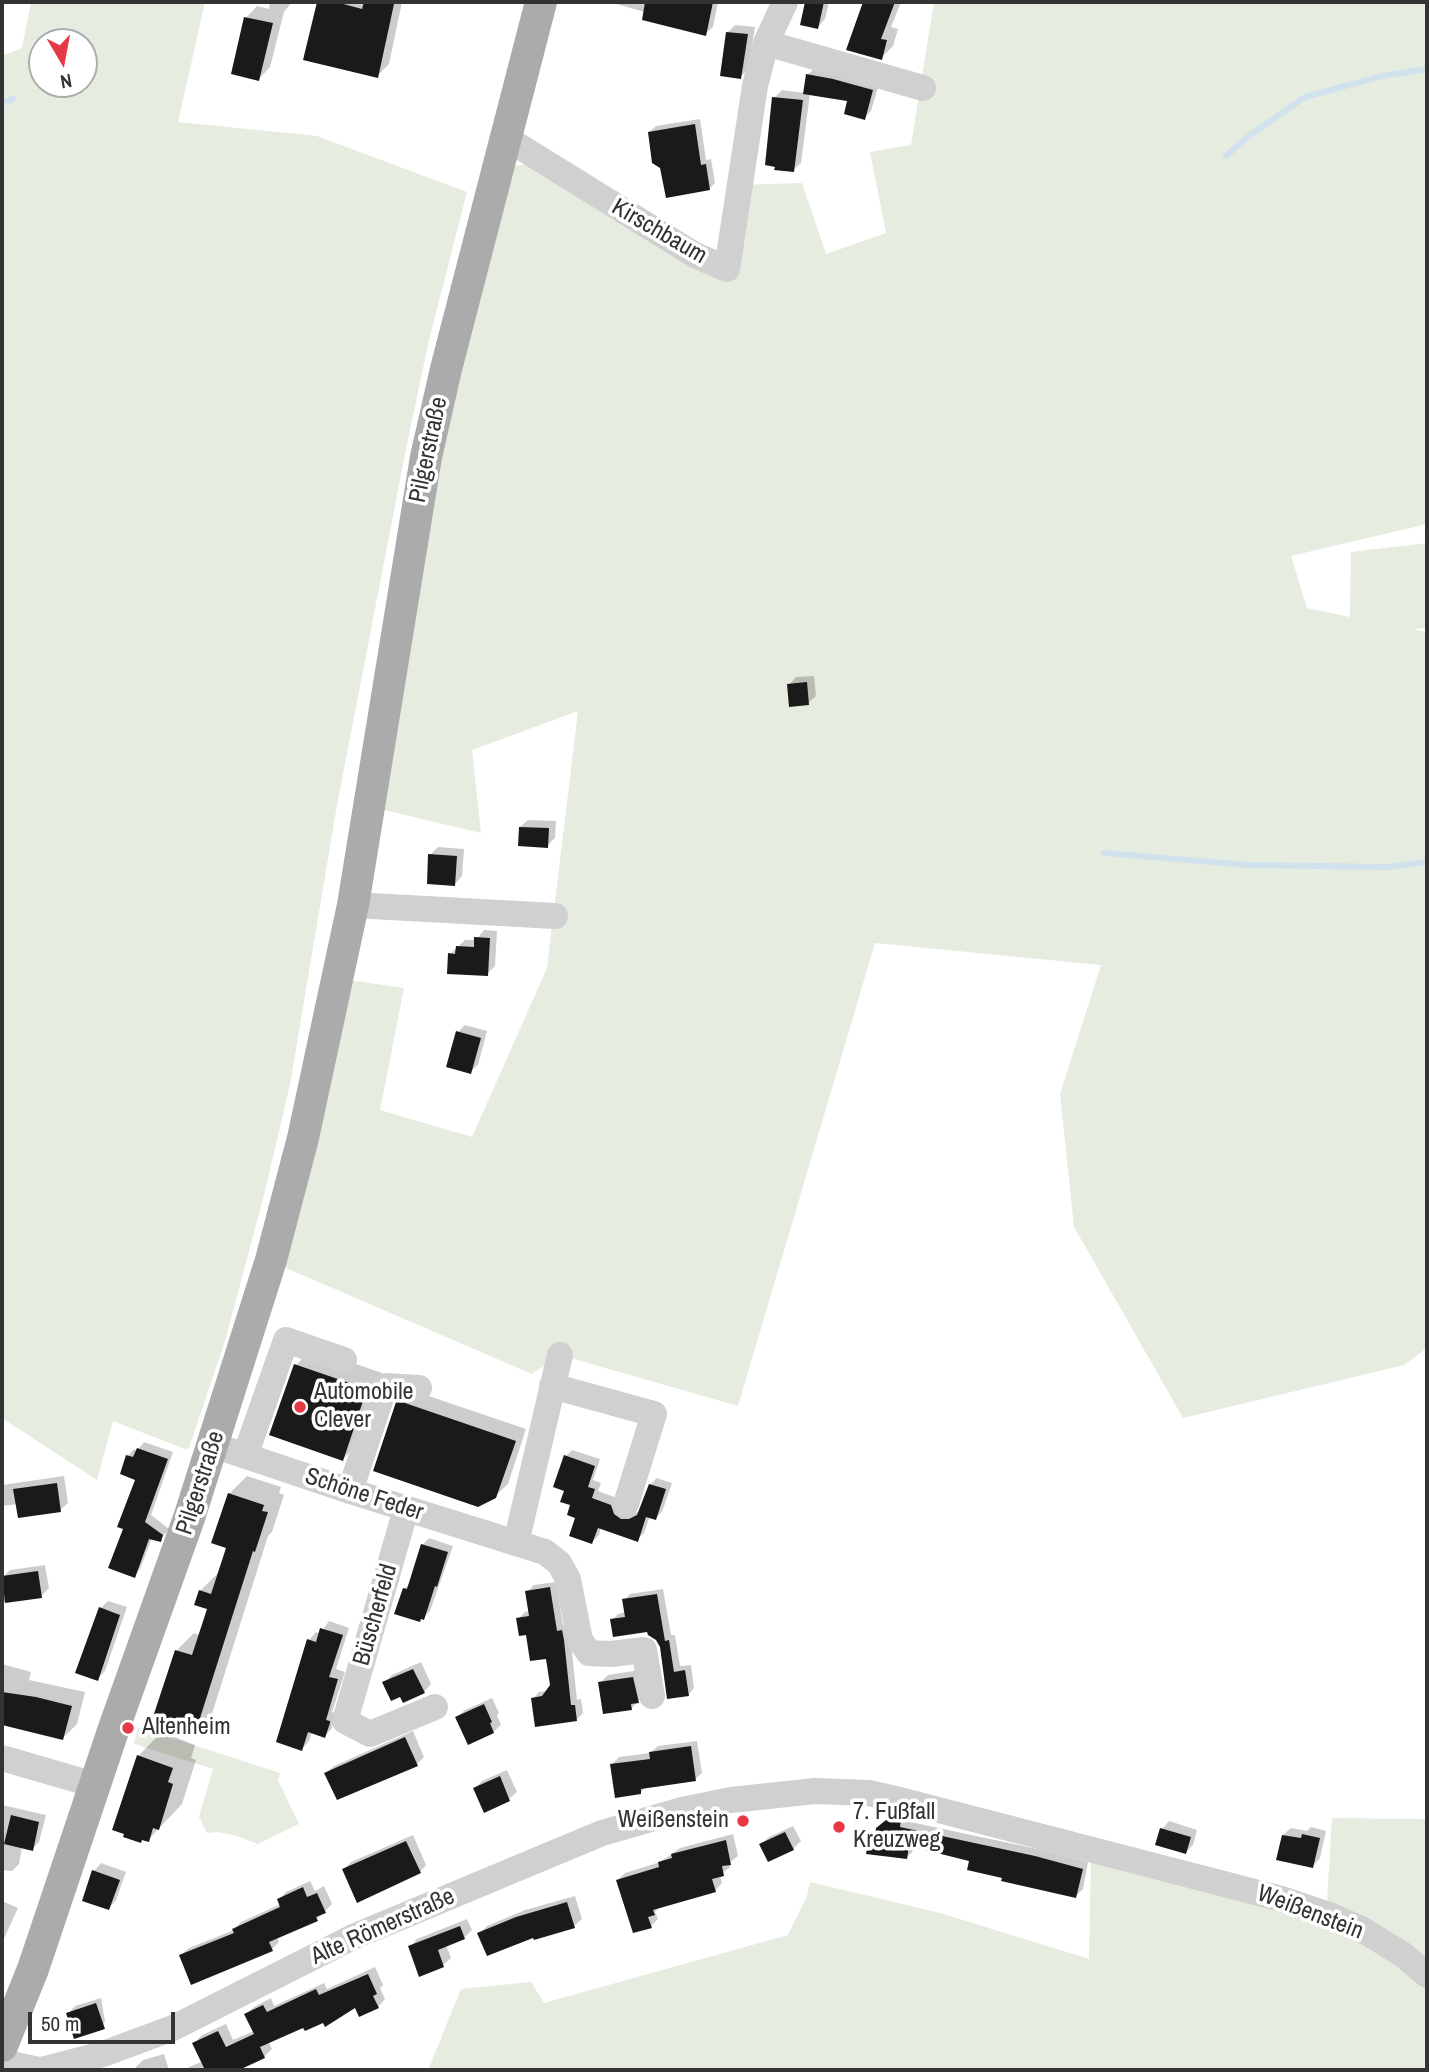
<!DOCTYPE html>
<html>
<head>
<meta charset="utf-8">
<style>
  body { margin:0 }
  #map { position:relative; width:1429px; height:2072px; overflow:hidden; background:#fff; font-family:"Archivo Narrow",sans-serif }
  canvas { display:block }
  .frame { position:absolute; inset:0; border:4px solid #333; pointer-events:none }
  .north { position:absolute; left:28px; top:28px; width:70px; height:70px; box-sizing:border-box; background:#fff; border:2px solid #adadad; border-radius:50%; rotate:170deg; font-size:19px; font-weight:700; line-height:28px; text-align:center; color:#333 }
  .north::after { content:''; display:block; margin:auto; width:24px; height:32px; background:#e63946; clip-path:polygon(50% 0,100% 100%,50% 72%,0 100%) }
  .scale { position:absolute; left:28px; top:2012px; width:147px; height:32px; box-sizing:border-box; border:4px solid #333; border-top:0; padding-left:9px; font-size:21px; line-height:24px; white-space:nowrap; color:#333; -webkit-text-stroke:5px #fff; paint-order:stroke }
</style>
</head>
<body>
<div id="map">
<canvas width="1429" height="2072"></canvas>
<div class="frame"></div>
<div class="north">N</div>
<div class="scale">50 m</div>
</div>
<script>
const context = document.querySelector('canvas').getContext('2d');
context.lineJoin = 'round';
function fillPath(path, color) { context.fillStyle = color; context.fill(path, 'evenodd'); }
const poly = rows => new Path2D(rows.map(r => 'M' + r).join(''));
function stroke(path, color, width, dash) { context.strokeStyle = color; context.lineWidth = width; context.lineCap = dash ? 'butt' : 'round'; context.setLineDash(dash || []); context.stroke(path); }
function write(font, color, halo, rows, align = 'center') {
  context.font = font + ' "Archivo Narrow",sans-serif'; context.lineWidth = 7; context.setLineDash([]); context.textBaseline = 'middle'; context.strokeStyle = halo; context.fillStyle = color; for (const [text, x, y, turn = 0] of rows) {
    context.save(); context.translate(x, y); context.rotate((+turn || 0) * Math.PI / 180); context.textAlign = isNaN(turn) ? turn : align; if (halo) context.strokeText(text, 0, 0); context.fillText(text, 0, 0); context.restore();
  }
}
const green = poly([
  [31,2,205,2,178,122,317,136,467,192,429,340,407,444,337,805,290,1085,263,1199,225,1341,189,1448,185,1449,113,1421,97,1480,2,1418,2,56,22,48],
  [42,42,84,42,84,84,42,84],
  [934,2,1427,2,1427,524,1291,556,1307,608,1350,617,1351,552,1427,543,1427,628,1412,629,1427,632,1427,1348,1404,1365,1183,1418,1074,1227,1060,1094,1101,965,875,943,738,1406,560,1355,532,1374,279,1265,348,980,404,988,380,1110,472,1137,547,968,578,711,472,750,481,833,380,809,418,550,509,166,534,164,726,268,739,185,802,183,826,254,886,233,870,152,911,145],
  [138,1727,280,1773,278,1780,299,1824,258,1844,234,1835,217,1832,207,1833,199,1817,213,1769,134,1744],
  [1332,1818,1427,1819,1427,1962,1327,1902],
  [1091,1859,1326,1921,1403,1965,1427,1989,1427,2070,428,2070,461,1989,531,1982,544,2003,788,1935,807,1896,810,1882,940,1913,1089,1959]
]);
const shadow = poly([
  [270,2,292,2,284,12,270,67,259,79,246,18,257,6,269,9],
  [319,2,402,2,389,64,377,76,305,58],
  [609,2,718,2,713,27,705,34,645,12],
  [807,2,829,2,825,19,818,27,802,24],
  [865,2,901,2,891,27,898,29,893,46,881,58,857,19],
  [735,25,755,27,748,70,740,77,728,32],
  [814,69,879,84,871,111,864,118,849,100,810,93,801,163,793,170,774,98,782,90,805,93,807,75],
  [700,119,706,160,711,159,715,183,709,189,662,167,649,132,656,126],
  [814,676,816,696,808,703,789,685,796,677],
  [528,820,556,821,555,838,547,846,520,827],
  [438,847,464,849,462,876,455,884,430,855],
  [484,930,497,931,495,966,487,974,450,954,465,940,476,940],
  [465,1025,487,1031,478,1065,470,1072,458,1032],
  [312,1349,382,1373,359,1443,343,1459,296,1365],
  [410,1391,417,1392,526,1429,508,1484,495,1496,398,1403],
  [144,1442,173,1452,151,1515,169,1529,160,1540,152,1538,140,1569,134,1576,125,1528,137,1479,128,1456,134,1449,137,1451],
  [572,1450,600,1459,593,1480,601,1483,598,1491,617,1498,628,1513,640,1512,650,1485,657,1478,672,1483,662,1512,655,1518,650,1516,644,1533,637,1540,601,1527,599,1535,592,1542,566,1489,566,1456],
  [64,1476,68,1503,60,1510,17,1504,2,1506,2,1485],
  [247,1476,281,1487,279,1493,284,1495,272,1532,268,1536,211,1717,194,1735,153,1721,177,1650,194,1633,200,1635,209,1608,200,1591,218,1573,228,1547,229,1494],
  [429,1538,453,1546,430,1611,423,1618,404,1589,411,1582,422,1545],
  [45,1565,49,1588,41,1596,2,1602,2,1588,4,1589,3,1577,10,1570],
  [556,1582,563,1625,568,1624,570,1633,577,1700,581,1699,583,1713,577,1719,533,1699,539,1692,548,1691,551,1686,547,1657,518,1619,525,1612,530,1611,527,1592,534,1585],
  [663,1589,671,1635,675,1635,680,1666,691,1665,694,1688,688,1695,669,1697,661,1647,649,1630,612,1620,618,1614,626,1612,624,1600,630,1594],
  [108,1601,127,1607,105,1671,97,1679,101,1608],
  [329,1621,349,1628,336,1669,345,1672,332,1712,336,1713,332,1728,325,1736,312,1732,309,1741,302,1749,309,1640,316,1632,320,1634],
  [421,1662,431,1684,424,1692,384,1683,392,1675],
  [2,1664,31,1672,29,1680,85,1692,77,1724,62,1739,2,1723],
  [640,1670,645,1694,631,1709,600,1683,608,1675],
  [492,1698,499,1713,497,1715,501,1725,493,1732,457,1717,465,1710],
  [413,1731,424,1757,417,1764,326,1773,334,1766],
  [162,1732,195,1745,191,1758,196,1760,182,1804,148,1840,138,1756],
  [697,1741,702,1773,695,1779,647,1786,641,1792,612,1764,619,1757,650,1753,658,1746],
  [507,1770,517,1792,509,1799,475,1788,482,1781],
  [2,1805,46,1815,39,1842,32,1849,22,1847,19,1864,12,1871,2,1870,4,1833,2,1833],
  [899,1810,907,1812,906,1821,1042,1850,1088,1862,1083,1889,1076,1896,1004,1876,971,1860,914,1846,914,1850,907,1857,870,1838],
  [1169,1821,1197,1830,1193,1845,1186,1852,1162,1829],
  [793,1826,801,1841,793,1849,761,1844,769,1837],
  [1311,1827,1326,1831,1320,1858,1313,1866,1283,1835,1291,1828,1307,1831],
  [733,1834,738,1856,729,1863,730,1867,720,1875,722,1883,715,1891,661,1906,655,1912,658,1919,651,1926,618,1880,625,1873,660,1862,680,1848],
  [413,1835,426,1865,420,1872,344,1869,351,1862],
  [101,1863,126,1872,116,1900,109,1908,94,1871],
  [310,1881,315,1891,324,1886,332,1904,317,1919,277,1937,279,1942,272,1949,181,1955,189,1948,234,1930,241,1922,281,1904,279,1900,286,1892],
  [575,1896,582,1919,574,1926,479,1934,487,1926,525,1910],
  [2,1901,18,1908,2,1943],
  [467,1919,472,1930,464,1938,446,1945,451,1958,443,1965,410,1947,417,1939],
  [375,1967,383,1985,380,1988,385,1999,378,2007,356,2006,324,2020,304,2025,268,2041,272,2049,264,2057,233,2070,183,2070,203,2061,194,2043,202,2035,226,2024,233,2040,254,2031,246,2014,254,2007,271,1998,274,2006,324,1983,327,1989],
  [101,1998,105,2022,98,2030,68,2014,75,2006],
  [164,2054,169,2070,136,2070,135,2068,143,2060]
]);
const stream = poly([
  [2,103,13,99],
  [1226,156,1250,135,1305,97,1382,76,1427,69],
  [1104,853,1247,865,1388,867,1427,862]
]);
const building = poly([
  [317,2,336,2,362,9,364,2,394,4,378,78,303,60],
  [645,2,713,2,706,36,642,20],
  [805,2,824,2,818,29,800,25],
  [863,2,895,2,881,39,887,40,882,60,846,50],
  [244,17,273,23,259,81,231,74],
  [726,32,748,34,741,79,720,76],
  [806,74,833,79,873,90,865,120,844,114,847,101,803,94],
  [772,97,803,100,794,172,774,170,775,167,765,165],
  [695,124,701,165,706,164,710,190,666,198,660,168,652,163,648,132],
  [807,682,809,705,789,707,787,684],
  [519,827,549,828,548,848,518,846],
  [428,854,457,856,455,886,427,884],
  [474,937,490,938,488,976,447,974,448,953,455,954,456,946,474,947],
  [456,1031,481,1038,471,1074,446,1067],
  [294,1364,367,1389,343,1461,269,1435],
  [396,1402,405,1403,516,1441,496,1498,478,1507,373,1471],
  [137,1448,168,1459,145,1522,163,1535,161,1542,149,1539,135,1578,108,1568,123,1529,117,1527,135,1480,120,1474,126,1455,133,1457],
  [564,1455,595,1466,588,1487,595,1489,592,1498,611,1505,614,1514,621,1519,629,1519,637,1515,649,1484,666,1489,656,1520,646,1517,638,1542,598,1528,592,1544,569,1536,575,1518,567,1515,570,1505,560,1502,564,1491,553,1487],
  [57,1483,61,1512,18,1518,13,1489],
  [228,1493,264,1505,262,1511,268,1512,255,1552,253,1551,194,1737,151,1723,175,1650,192,1655,207,1609,194,1605,199,1590,211,1594,226,1548,211,1543],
  [421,1544,448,1552,437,1587,435,1586,424,1620,421,1619,420,1622,394,1614,403,1588,407,1589],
  [38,1571,42,1598,5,1603,2,1576],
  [550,1587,557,1631,562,1630,564,1640,571,1705,575,1705,577,1721,535,1727,531,1698,542,1696,550,1685,546,1659,530,1661,526,1635,519,1636,516,1618,529,1616,525,1591],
  [657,1594,665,1641,669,1640,674,1672,685,1670,689,1696,667,1699,660,1647,656,1640,648,1635,647,1632,613,1637,610,1619,625,1617,622,1599],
  [99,1607,120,1615,98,1681,75,1673],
  [320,1628,343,1635,329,1677,338,1679,326,1720,330,1721,330,1723,325,1738,308,1732,302,1751,276,1742,307,1639,316,1642],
  [413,1669,425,1693,403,1703,400,1697,391,1701,382,1682],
  [633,1677,639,1703,631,1704,632,1710,603,1714,598,1682],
  [2,1692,36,1697,72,1706,63,1740,2,1725],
  [484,1704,492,1722,490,1723,494,1733,468,1745,455,1717],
  [405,1737,418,1766,337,1800,324,1773],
  [691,1746,696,1781,641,1789,641,1794,615,1798,610,1764,650,1759,649,1752],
  [137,1755,173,1768,168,1782,173,1784,159,1830,153,1828,149,1842,142,1840,141,1843,123,1837,124,1834,112,1830],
  [500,1776,510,1801,484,1813,473,1788],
  [11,1815,39,1822,33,1851,4,1844],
  [891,1816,901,1818,900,1827,1035,1856,1083,1869,1076,1898,1001,1881,1002,1878,967,1870,969,1861,909,1846,907,1859,866,1854,869,1837,875,1838,876,1828],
  [1160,1828,1191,1837,1186,1854,1155,1845],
  [785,1832,794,1850,768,1862,759,1844],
  [1302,1834,1320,1838,1313,1868,1276,1860,1282,1835,1301,1838],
  [726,1840,731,1865,722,1866,724,1876,712,1879,716,1892,653,1910,655,1915,648,1917,652,1928,633,1933,616,1880,659,1867,658,1862,672,1858,671,1854],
  [406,1841,421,1873,357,1903,342,1869],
  [92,1870,120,1880,109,1910,82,1901],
  [303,1887,307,1897,317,1893,326,1913,316,1917,318,1921,269,1942,273,1951,191,1985,179,1955,234,1933,232,1929,280,1907,277,1899],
  [567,1902,575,1928,534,1940,533,1938,487,1956,477,1933,516,1917],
  [460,1926,465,1939,438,1950,444,1967,419,1977,408,1946],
  [368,1974,377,1994,373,1996,379,2008,359,2017,355,2008,325,2027,323,2023,305,2031,303,2028,260,2047,265,2058,239,2070,205,2070,192,2043,218,2031,226,2047,254,2034,244,2014,263,2005,267,2012,316,1989,319,1995],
  [96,2003,105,2029,74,2039,66,2013]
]);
const minor = poly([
  [766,43,923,88],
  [506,138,695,255,727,269,755,86,766,43,785,2],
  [353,905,555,916],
  [552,1386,654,1414,626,1504],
  [213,1445,350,1491,545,1552,559,1563,568,1579,580,1640,589,1653,611,1654,644,1650,652,1696],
  [245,1456,286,1340,344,1360],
  [350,1491,385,1386,419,1388],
  [406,1509,345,1721,370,1734,435,1707],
  [516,1543,560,1355],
  [2,1758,95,1785],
  [2,2062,39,2070],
  [41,2070,103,2054,173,2028,353,1937,602,1833,682,1810,731,1800,815,1791,869,1793,900,1800,1282,1899,1329,1915,1363,1930,1402,1954,1427,1975]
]);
const major = poly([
  [2,2046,33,1969,114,1728,189,1518,271,1260,303,1138,353,905,426,457,446,369,541,2]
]);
const markers = [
  [300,1407,7,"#e63946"],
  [128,1728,7,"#e63946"],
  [743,1821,7,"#e63946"],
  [839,1827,7,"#e63946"]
];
const streetNames = [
  ["Kirschbaum",659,232,30],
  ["Pilgerstraße",429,450,-78],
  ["Pilgerstraße",201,1483,-72],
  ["Schöne Feder",364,1495,18],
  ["Büscherfeld",376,1615,-74],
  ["Weißenstein",1310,1913,21],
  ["Alte Römerstraße",383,1927,-24]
];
const poiNames = [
  ["Automobile",314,1393],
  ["Clever",314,1421],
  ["Altenheim",142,1728],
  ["7. Fußfall",853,1813],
  ["Kreuzweg",853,1841],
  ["Weißenstein",729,1821,"right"]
];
fillPath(green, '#e6ecdf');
fillPath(shadow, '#0003');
stroke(stream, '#cfe2ee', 6);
fillPath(building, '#1a1a1a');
stroke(minor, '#d0d0d0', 26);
stroke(major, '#ababab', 32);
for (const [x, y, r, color] of markers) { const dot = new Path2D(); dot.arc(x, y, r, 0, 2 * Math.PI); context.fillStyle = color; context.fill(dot); stroke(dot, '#fff', 2.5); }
write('24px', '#333', '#fff', streetNames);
write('24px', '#333', '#fff', poiNames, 'left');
</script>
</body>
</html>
